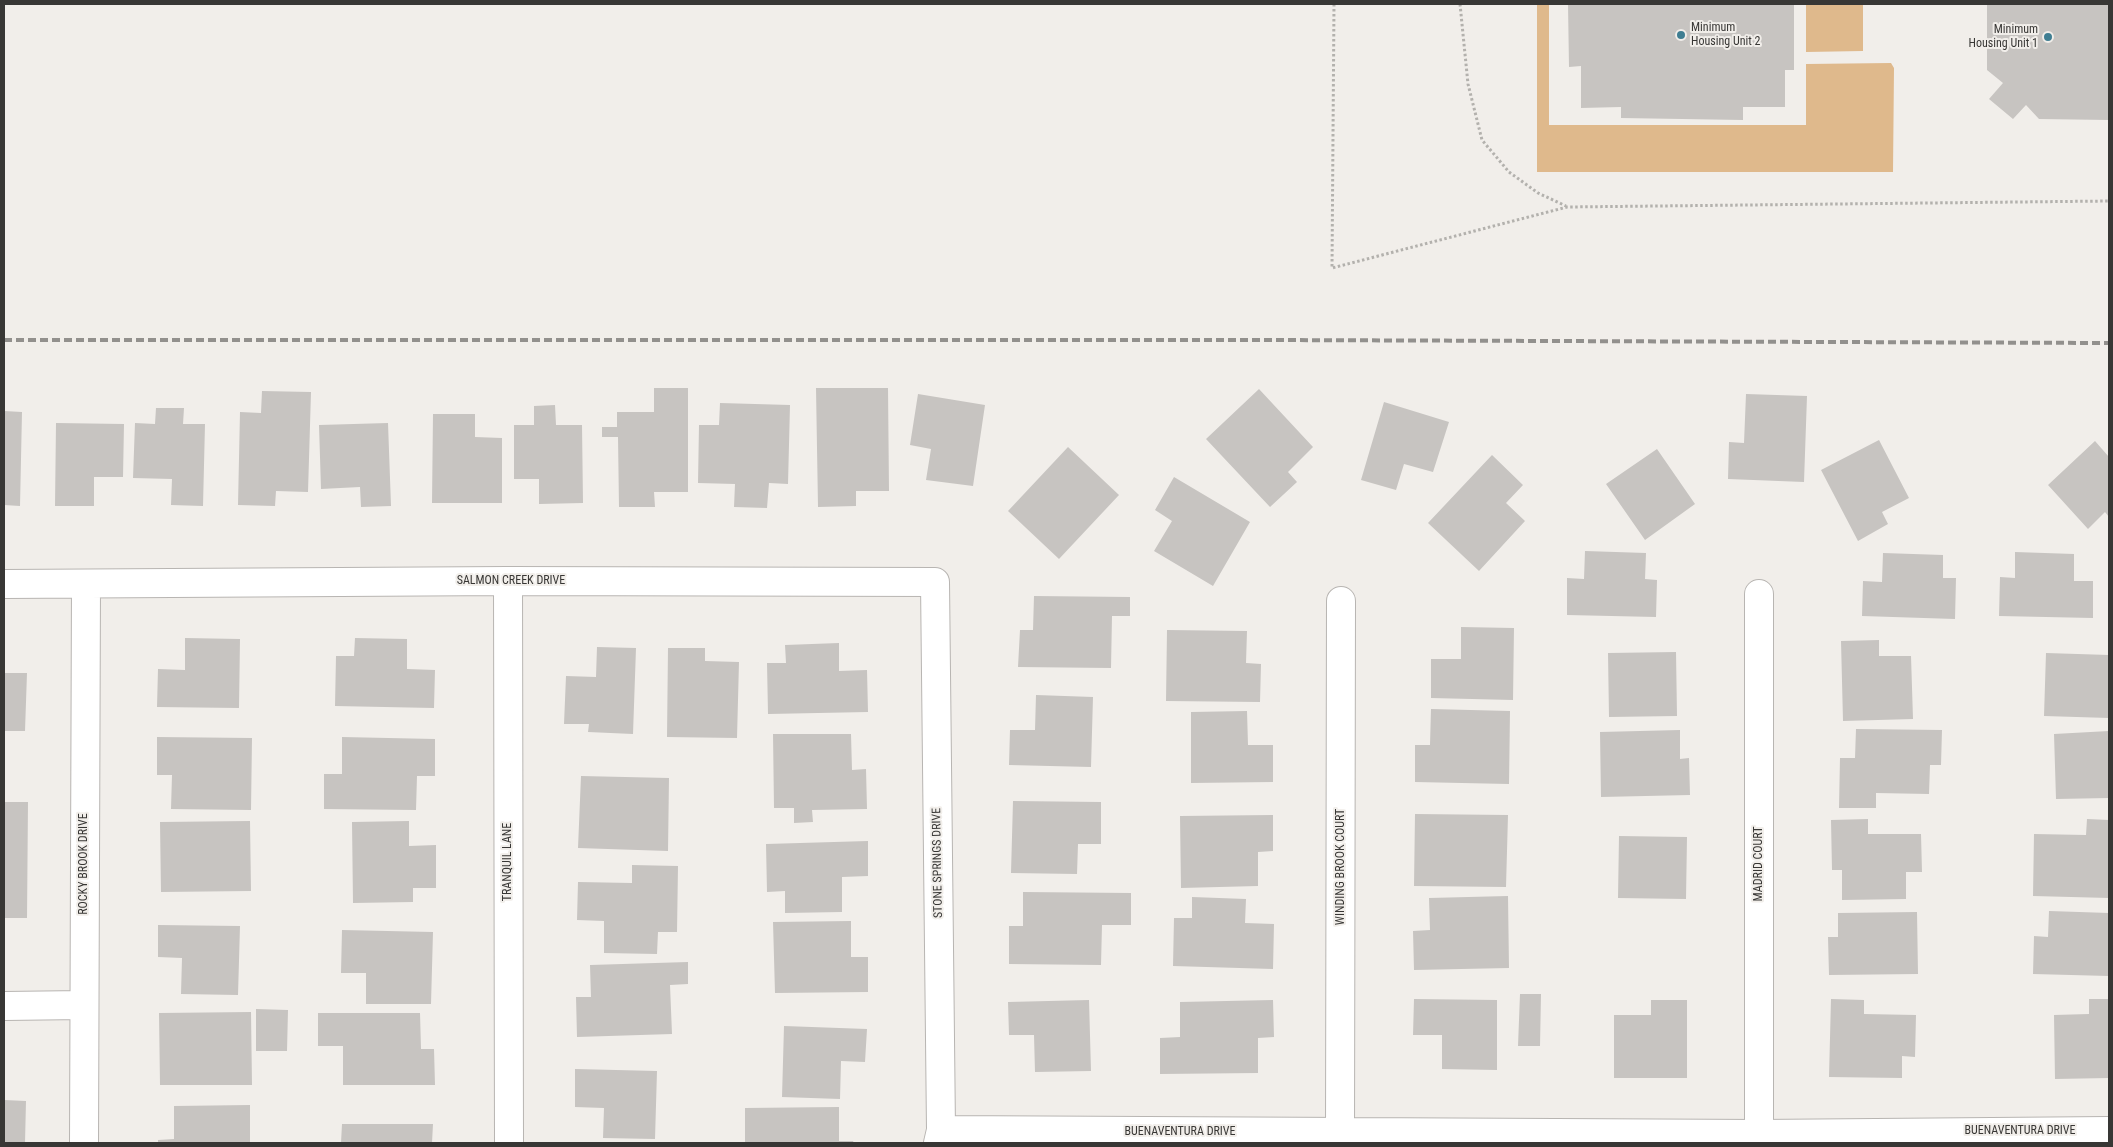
<!DOCTYPE html>
<html>
<head>
<meta charset="utf-8">
<style>
  body { margin:0 }
  #map { position:relative; width:2113px; height:1147px; overflow:hidden; background:#f1eeea; font-family:"Roboto Condensed",sans-serif }
  canvas { display:block }
  .frame { position:absolute; inset:0; border:5px solid #383735; pointer-events:none }
</style>
</head>
<body>
<div id="map">
<canvas width="2113" height="1147"></canvas>
<div class="frame"></div>
</div>
<script>
const context = document.querySelector('canvas').getContext('2d');
context.lineJoin = 'round';
function fillPath(path, color) { context.fillStyle = color; context.fill(path, 'evenodd'); }
const poly = rows => new Path2D(rows.map(r => 'M' + r).join(''));
function stroke(path, color, width, dash) { context.strokeStyle = color; context.lineWidth = width; context.lineCap = dash ? 'butt' : 'round'; context.setLineDash(dash || []); context.stroke(path); }
function write(font, color, halo, rows, align = 'center') {
  context.font = font + ' "Roboto Condensed",sans-serif'; context.lineWidth = 4; context.setLineDash([]); context.textBaseline = 'middle'; context.strokeStyle = halo; context.fillStyle = color; for (const [text, x, y, turn = 0] of rows) {
    context.save(); context.translate(x, y); context.rotate((+turn || 0) * Math.PI / 180); context.textAlign = isNaN(turn) ? turn : align; if (halo) context.strokeText(text, 0, 0); context.fillText(text, 0, 0); context.restore();
  }
}
const green = poly([
  [1537,4,1549,4,1549,125,1806,125,1806,64,1891,63,1894,68,1893,172,1537,172],
  [1806,4,1863,4,1863,51,1806,52]
]);
const building = poly([
  [1568,4,1794,4,1794,70,1785,70,1785,107,1743,107,1743,120,1621,118,1621,107,1581,108,1581,66,1569,67],
  [1987,4,2109,4,2109,120,2039,119,2026,105,2013,119,1989,99,2003,83,1987,70],
  [654,388,688,388,688,492,654,492,655,507,619,507,618,437,602,437,602,427,617,427,617,412,654,412],
  [816,388,888,388,889,491,856,491,856,506,818,507],
  [1259,389,1313,447,1288,472,1297,482,1270,507,1206,439],
  [262,391,311,392,308,492,276,491,275,506,238,505,240,412,261,413],
  [918,394,985,405,973,486,926,480,931,449,910,445],
  [1746,394,1807,396,1804,482,1728,479,1729,442,1744,443],
  [1384,402,1449,422,1433,472,1404,464,1396,490,1361,480],
  [720,403,790,405,788,484,769,483,767,508,734,507,735,484,698,483,699,425,719,425],
  [555,405,556,425,582,425,583,503,539,504,539,479,514,479,514,425,534,425,534,406],
  [156,408,184,408,183,424,205,424,203,506,171,505,172,479,133,478,135,423,155,424],
  [4,411,22,412,20,506,4,505],
  [433,414,475,414,475,437,502,438,502,503,432,503],
  [56,423,124,424,123,477,94,477,94,506,55,506],
  [388,423,391,506,361,507,360,487,321,489,319,425],
  [1879,440,1909,498,1882,512,1888,524,1858,541,1821,470],
  [2095,441,2109,457,2109,517,2105,512,2088,529,2048,485],
  [1068,447,1119,495,1059,559,1008,511],
  [1657,449,1695,504,1645,540,1606,484],
  [1492,455,1523,485,1506,503,1525,521,1479,571,1428,523],
  [1174,477,1250,522,1213,586,1154,551,1172,521,1155,510],
  [1585,551,1646,553,1645,579,1657,580,1656,617,1567,615,1567,578,1584,579],
  [2015,552,2074,554,2074,581,2093,581,2093,618,1999,616,2000,577,2015,578],
  [1883,553,1943,555,1943,578,1956,578,1955,619,1862,616,1863,581,1882,582],
  [1034,596,1130,597,1130,616,1112,616,1111,668,1018,667,1020,630,1033,630],
  [1461,627,1514,628,1513,700,1431,698,1431,659,1461,659],
  [1167,630,1247,631,1246,663,1261,664,1260,702,1166,701],
  [185,638,240,639,239,708,157,707,158,669,185,670],
  [355,638,407,639,407,669,435,670,434,708,335,706,336,656,354,656],
  [1879,640,1879,656,1911,656,1913,719,1843,721,1841,641],
  [839,643,839,671,867,670,868,712,768,714,767,663,786,663,785,645],
  [597,647,636,648,633,734,588,732,589,724,564,724,566,676,596,677],
  [668,648,705,648,705,661,739,662,737,738,667,737],
  [1676,652,1677,716,1609,717,1608,653],
  [2046,653,2109,655,2109,718,2044,716],
  [4,673,27,673,25,731,4,731],
  [1036,695,1093,697,1091,767,1009,765,1010,730,1035,730],
  [1431,709,1510,711,1509,784,1415,782,1415,745,1430,745],
  [1247,711,1248,745,1273,745,1273,782,1191,783,1191,712],
  [1856,729,1942,730,1941,765,1930,765,1929,794,1876,793,1876,808,1839,808,1840,758,1855,758],
  [1680,730,1680,759,1689,758,1690,795,1601,797,1600,732],
  [2109,731,2109,798,2056,799,2054,734],
  [773,734,851,734,852,770,866,769,867,809,812,810,813,822,794,823,794,808,774,808],
  [157,737,252,738,251,810,171,809,172,775,157,775],
  [342,737,435,739,435,776,417,776,416,810,324,809,324,774,342,774],
  [581,776,669,778,668,851,578,848],
  [1013,801,1101,802,1101,844,1078,844,1077,874,1011,873],
  [4,802,28,802,27,918,4,918],
  [1415,814,1508,815,1506,887,1414,886],
  [1273,815,1273,851,1258,852,1258,886,1181,888,1180,816],
  [1868,819,1868,834,1921,834,1922,872,1906,872,1906,899,1842,900,1842,870,1832,870,1831,820],
  [2087,819,2109,820,2109,898,2033,896,2034,834,2086,835],
  [250,821,251,891,161,892,160,822],
  [409,821,409,846,436,845,436,888,413,888,413,902,353,903,352,822],
  [1619,836,1687,837,1686,899,1618,898],
  [868,841,868,876,842,877,842,912,785,913,785,891,767,892,766,844],
  [632,865,678,866,677,932,658,932,657,954,604,953,604,921,577,920,578,882,632,883],
  [1023,892,1131,893,1131,925,1102,925,1101,965,1009,964,1009,926,1023,926],
  [1508,896,1509,968,1414,970,1413,931,1430,930,1429,898],
  [1192,897,1246,899,1245,923,1274,924,1273,969,1173,966,1174,918,1192,918],
  [2049,911,2109,913,2109,976,2033,974,2034,936,2048,937],
  [1917,912,1918,974,1829,975,1828,937,1838,937,1838,913],
  [851,921,851,957,868,957,868,992,775,993,773,922],
  [158,925,240,926,238,995,181,994,182,958,158,957],
  [342,930,433,932,431,1004,366,1004,366,973,341,973],
  [688,962,688,984,670,985,672,1034,577,1037,576,997,591,997,590,965],
  [1520,994,1541,994,1540,1046,1518,1046],
  [1414,999,1497,1000,1497,1070,1442,1069,1442,1035,1413,1035],
  [1831,999,1864,1000,1864,1014,1916,1015,1915,1057,1902,1056,1902,1078,1829,1077],
  [2089,999,2109,999,2109,1078,2055,1079,2054,1015,2089,1014],
  [1089,1000,1091,1071,1035,1072,1034,1035,1009,1035,1008,1002],
  [1273,1000,1274,1037,1258,1038,1258,1073,1160,1074,1160,1038,1180,1037,1180,1002],
  [1651,1000,1687,1000,1687,1078,1614,1078,1614,1015,1651,1015],
  [256,1009,288,1010,287,1051,256,1051],
  [251,1012,252,1085,160,1085,159,1013],
  [318,1013,420,1013,421,1049,434,1049,435,1085,343,1085,343,1046,318,1046],
  [784,1026,867,1029,865,1062,841,1061,840,1099,782,1097],
  [575,1069,657,1071,655,1139,603,1138,604,1108,575,1107],
  [4,1100,26,1101,25,1143,4,1143],
  [250,1105,250,1143,158,1143,158,1140,174,1139,174,1106],
  [839,1107,839,1141,853,1141,854,1143,745,1143,745,1108],
  [342,1124,433,1124,432,1143,341,1143]
]);
const path = poly([
  [1334,4,1332,268,1567,207,2109,201],
  [1460,4,1468,84,1482,140,1509,172,1538,193,1566,206]
]);
const minor = poly([
  [508,581,509,1143],
  [4,584,508,581,935,582,941,1130,938,1143],
  [1759,594,1759,1134],
  [4,1006,83,1005],
  [941,1130,1759,1134,2109,1131],
  [1340,1133,1341,601],
  [84,1143,86,584]
]);
const rail = poly([
  [4,340,1272,340,2109,343]
]);
const markers = [
  [1681,35,5,"#3f7e92"],
  [2048,37,5,"#3f7e92"]
];
const poiNames = [
  ["Minimum",1691,28],
  ["Housing Unit 2",1691,42],
  ["Minimum",2038,30,"right"],
  ["Housing Unit 1",2038,44,"right"]
];
const streetNames = [
  ["SALMON CREEK DRIVE",511,581],
  ["TRANQUIL LANE",508,862,-90],
  ["STONE SPRINGS DRIVE",938,863,-91],
  ["ROCKY BROOK DRIVE",84,864,-90],
  ["MADRID COURT",1759,864,-90],
  ["WINDING BROOK COURT",1341,867,-90],
  ["BUENAVENTURA DRIVE",2020,1131],
  ["BUENAVENTURA DRIVE",1180,1132]
];
fillPath(green, '#dfb98c');
fillPath(building, '#c7c4c1');
stroke(minor, '#b8b5b2', 30);
stroke(path, '#b3b1ad', 3, [2.5, 2.5]);
stroke(minor, '#fff', 28);
stroke(rail, '#92908d', 4, [8, 4]);
for (const [x, y, r, color] of markers) { const dot = new Path2D(); dot.arc(x, y, r, 0, 2 * Math.PI); context.fillStyle = color; context.fill(dot); stroke(dot, '#f1eeea', 2); }
write('12px', '#383735', '#f1eeea', poiNames, 'left');
write('12px', '#383735', '#f1eeea', streetNames);
</script>
</body>
</html>
